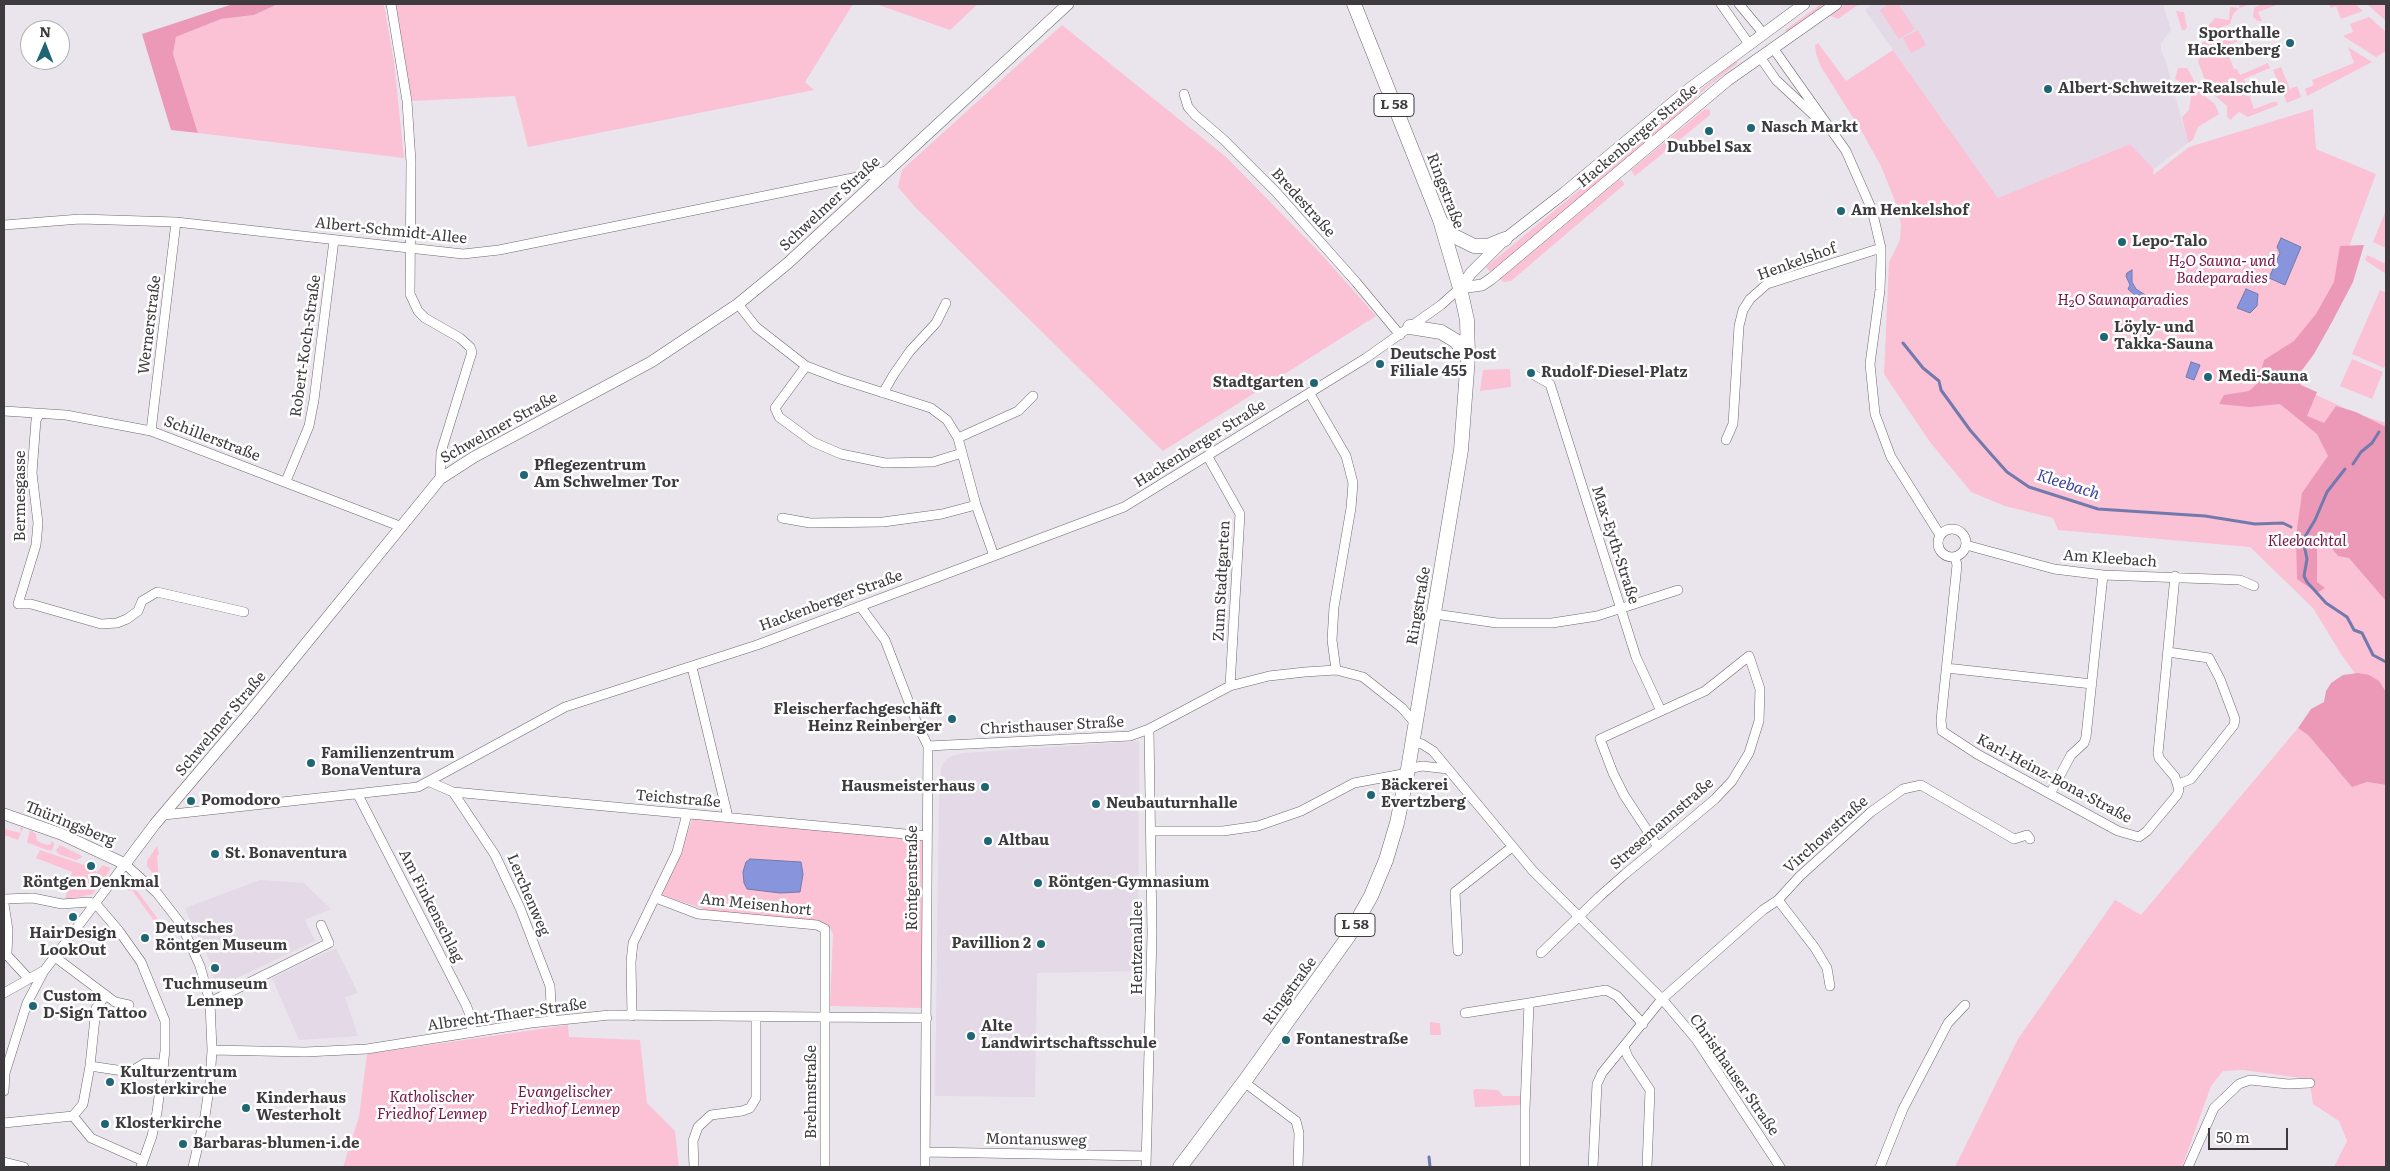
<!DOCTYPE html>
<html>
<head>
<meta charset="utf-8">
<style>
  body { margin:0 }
  #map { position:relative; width:2390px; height:1171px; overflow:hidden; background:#eae5ed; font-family:Literata,serif }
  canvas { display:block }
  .frame { position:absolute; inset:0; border:5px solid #3d3b3e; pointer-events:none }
  .north { position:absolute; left:20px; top:20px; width:50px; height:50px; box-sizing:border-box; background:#fff; border:1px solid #b1b1b2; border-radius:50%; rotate:1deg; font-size:14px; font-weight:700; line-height:20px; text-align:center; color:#3d3b3e }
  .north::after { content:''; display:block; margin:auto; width:18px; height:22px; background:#1e6674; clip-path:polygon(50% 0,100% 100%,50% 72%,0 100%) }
  .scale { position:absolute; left:2208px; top:1128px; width:80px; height:22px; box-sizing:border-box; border:2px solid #3d3b3e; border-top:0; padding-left:6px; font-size:15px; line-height:18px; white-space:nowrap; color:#3d3b3e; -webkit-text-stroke:4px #fff; paint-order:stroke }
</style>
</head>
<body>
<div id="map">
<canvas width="2390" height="1171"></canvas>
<div class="frame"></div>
<div class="north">N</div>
<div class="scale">50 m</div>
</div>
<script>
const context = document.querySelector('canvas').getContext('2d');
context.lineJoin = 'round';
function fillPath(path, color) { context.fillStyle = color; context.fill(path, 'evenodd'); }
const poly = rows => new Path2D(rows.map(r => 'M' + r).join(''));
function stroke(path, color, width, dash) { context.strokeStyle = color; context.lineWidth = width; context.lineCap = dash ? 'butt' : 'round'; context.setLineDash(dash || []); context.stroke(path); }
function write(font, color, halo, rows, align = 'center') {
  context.font = font + ' Literata,serif'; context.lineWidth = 5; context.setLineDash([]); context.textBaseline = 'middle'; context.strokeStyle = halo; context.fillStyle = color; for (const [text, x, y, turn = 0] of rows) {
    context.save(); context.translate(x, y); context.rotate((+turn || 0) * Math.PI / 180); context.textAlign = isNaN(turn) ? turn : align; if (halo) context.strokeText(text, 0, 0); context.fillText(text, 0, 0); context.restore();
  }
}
const built = poly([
  [1873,4,2163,4,2171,30,2161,43,2161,51,2166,62,2188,143,2154,169,2130,144,1998,198,1865,10],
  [1139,741,1138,971,1037,973,1035,1097,935,1096,939,796,941,768,944,762,949,757,963,753],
  [260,880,304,883,331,909,305,920,315,941,218,987,211,972,214,971,208,965,211,964,209,960,198,936,196,936,185,908],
  [336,948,358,993,345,997,358,1036,299,1040,272,978]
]);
const green = poly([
  [278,4,384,4,394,62,404,158,198,133,173,54,176,37,221,19,254,15],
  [394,4,853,4,805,82,814,90,528,147,515,96,412,101],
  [876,4,978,4,950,30],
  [1821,4,1827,4,1787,33,1785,30],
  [1845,4,1859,4,1838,19,1829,15],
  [1889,4,1898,4,1915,29,1899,39,1880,10],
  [2240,4,2251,4,2239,8,2233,14,2230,24,2198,37,2215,18,2229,20,2230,7,2239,8],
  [2262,4,2279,4,2258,12,2262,21,2258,21,2253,17,2254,8],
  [2329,4,2355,4,2363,11,2341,19,2336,6,2331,8],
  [2367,4,2386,4,2386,21],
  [2176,11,2184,12,2187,27,2185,30,2182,30],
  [2369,17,2386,32,2386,51,2376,57,2343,36,2353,32,2350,24],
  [1062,25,1226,157,1322,255,1376,316,1163,451,915,207,898,187,902,170],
  [2239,27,2247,28,2251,36,2225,46,2234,69,2237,69,2240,75,2268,63,2270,68,2244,79,2254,109,2273,102,2277,102,2278,105,2248,117,2239,112,2230,120,2227,116,2227,106,2213,94,2212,84,2205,80,2198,61,2202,51,2201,43],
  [1918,30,1926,45,1911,53,1903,38],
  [1818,43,1846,81,1893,50,1998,198,2130,144,2154,169,2153,175,2189,147,2313,109,2316,149,2376,174,2349,247,2349,265,2278,377,2357,414,2386,423,2386,716,2341,654,2313,608,2250,547,2058,530,2053,518,2005,506,1971,492,1930,442,1884,374,1889,262,1900,240,1901,224,1897,206,1881,166,1862,132,1821,67,1816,53,1815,45],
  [2348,47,2372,62,2307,96,2305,89,2314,85,2312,80,2354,63],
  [1736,61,1738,63,1706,88,1665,127,1491,273,1486,267],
  [2281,67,2290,89,2297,86,2301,97,2287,103,2273,70],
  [2178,68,2187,68,2201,93,2215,104,2219,114,2198,127,2193,140,2188,143,2182,117,2189,110,2191,96,2187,86,2175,79],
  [1705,109,1710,110,1710,115,1635,176,1631,170],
  [1620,179,1625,184,1511,281,1504,282,1500,279],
  [2386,210,2386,248,2373,242],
  [2367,255,2386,264,2386,274,2365,260],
  [2380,290,2386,293,2386,363,2384,368,2352,354],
  [2352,359,2383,372,2372,399,2340,386],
  [1510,369,1511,387,1480,391,1483,370],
  [2298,728,2308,735,2336,769,2367,782,2386,785,2386,1167,2334,1167,2347,1141,2339,1121,2313,1104,2309,1079,2243,1070,2223,1071,2211,1086,2182,1167,1955,1167,2018,1039,2115,900,2141,915],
  [693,818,922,839,922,1008,830,1006,833,934,829,926,821,922,716,913,662,895],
  [20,827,23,828,18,840,4,835,4,829,21,833],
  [30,830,36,834,37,841,47,845,51,844,51,841,54,843,53,849,50,851,28,843,27,841],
  [60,845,82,856,81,858,76,860,58,854,56,850],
  [157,846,159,854,157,856,159,881,147,866,147,861],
  [40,850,87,866,97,872,103,865,110,868,110,870,93,894,65,900,72,872,36,858],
  [129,885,138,892,163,926,159,928,132,890,129,891,124,888],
  [1430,1022,1440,1023,1441,1035,1430,1035],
  [568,1025,569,1037,640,1040,647,1103,675,1131,679,1167,343,1167,359,1117,367,1054],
  [1475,1089,1498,1090,1503,1096,1520,1096,1520,1105,1475,1107,1473,1091]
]);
const forest = poly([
  [233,4,278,4,254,15,221,19,176,37,173,54,198,133,171,130,142,34],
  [2364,245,2353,282,2332,322,2314,354,2297,377,2301,385,2317,392,2307,416,2324,423,2336,406,2356,412,2386,427,2386,601,2349,558,2338,556,2331,547,2331,532,2320,533,2317,550,2317,582,2325,588,2317,593,2297,579,2296,536,2302,493,2328,456,2317,434,2280,404,2250,407,2219,404,2224,395,2249,391,2258,383,2264,360,2294,341,2316,314,2334,282,2340,246],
  [2358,673,2369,675,2379,681,2386,692,2386,785,2367,782,2352,787,2308,735,2298,728,2311,709,2324,702,2326,691,2331,683,2343,675]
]);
const water = poly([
  [2281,238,2301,247,2285,285,2269,278,2280,253,2277,247,2281,238],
  [2132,270,2132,282,2136,289,2150,298,2148,307,2137,306,2137,297,2128,289,2130,285,2126,276,2127,273,2132,270],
  [2246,289,2258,294,2257,306,2250,313,2237,308,2246,289],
  [2191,362,2200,365,2194,380,2186,377,2191,362],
  [750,859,801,862,803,874,800,892,780,893,747,889,744,883,743,872,746,862,750,859]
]);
const stream = poly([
  [1903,343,1923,368,1939,381,1941,390,1970,430,1990,453,2007,472,2029,487,2098,509,2205,516,2255,524,2283,523,2291,527],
  [2353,464,2361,452,2372,443,2379,432],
  [2298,535,2303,540,2307,559,2304,576,2307,582,2326,603,2347,617,2354,630,2362,633,2373,655,2386,662],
  [2303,540,2315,520,2327,492,2345,469],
  [1429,1157,1430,1167]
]);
const minor = poly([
  [391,4,407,101,411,162,410,294,418,311,425,318,460,338,470,347,472,352,441,452,440,479],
  [1721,4,1749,44],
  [1739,4,1763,33],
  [1773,48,1846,151,1872,210,1881,248,1881,261,1880,290,1870,364,1875,414,1891,457,1940,535],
  [1760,57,1776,80,1819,120],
  [1184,94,1188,107,1195,115,1224,140,1276,192,1356,282,1400,335],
  [4,225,80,219,176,222,463,254,499,250,887,171],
  [738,304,756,327,806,366,840,379,931,408,947,420,958,438,976,505,994,556],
  [806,366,775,408,779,417,813,442,841,454,885,463,933,462,962,453],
  [1534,375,1550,384,1636,657,1661,711],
  [883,393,894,374,910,351,936,323,946,303],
  [1310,394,1346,456,1353,483,1351,508,1334,607,1332,640,1336,670],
  [4,411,66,415,151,431,402,527],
  [40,413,36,420,32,473,38,523,36,545,18,604,31,604,101,624,117,623,127,619,138,611,142,601,157,592,244,612],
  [151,431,176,222],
  [958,438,1018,411,1033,396],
  [1726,440,1733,424,1739,326,1743,310,1750,299,1767,284,1881,248],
  [1208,457,1240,514,1230,686],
  [286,481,309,426,314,400,334,240],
  [782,518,810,523,883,522,942,514,976,505],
  '1938 543a14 14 0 1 1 28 0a14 14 0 1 1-28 0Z',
  [1966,545,2054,569,2103,575,2240,580,2254,586],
  [1955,557,1957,565,1941,720,1942,731,1977,754,2118,831,2139,837,2147,831,2177,795,2179,790,2175,777,2159,758,2158,753,2175,576],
  [860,606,885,640,918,726,928,746,925,1167],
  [1435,614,1497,623,1552,623,1597,616,1678,590],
  [2168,652,2209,658,2220,679,2235,719,2234,725,2191,779,2179,784],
  [692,667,728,817],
  [1946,668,2092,684],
  [1412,742,1422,744,1433,751,1533,871,1662,999,1696,1039,1780,1167],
  [928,746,1130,736,1149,729,1230,686,1269,676,1305,672,1336,670,1363,677,1402,708,1415,723],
  [1408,769,1422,766,1448,769],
  [430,782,453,792,927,836],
  [453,792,495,855,520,908,550,986,552,1020],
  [2050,794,2071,755,2084,743,2086,737,2103,575],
  [358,795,466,1005,470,1015,472,1033],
  [164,815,418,787,565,707,757,645,1124,507,1366,358,1441,305,1460,288],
  [1151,831,1223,831,1258,826,1301,811,1354,783,1408,773],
  [656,898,698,914,817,925,825,929,825,1167],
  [4,899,33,898,62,904,89,902,96,904],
  [1778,900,1815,948,1827,968,1830,986],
  [4,904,8,930,7,953],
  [96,904,119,931,141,962,165,1021,165,1051,157,1112,152,1136,141,1167],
  [1458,951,1455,892,1512,847],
  [4,952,29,979],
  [1541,953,1599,897,1625,874,1658,847,1715,799,1732,781,1749,753,1759,721,1760,689,1749,656,1705,691,1600,739,1613,773,1624,795,1658,847],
  [55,957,115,1002,129,1005],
  [4,993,43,971],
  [210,1002,329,943,321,925],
  [1465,1013,1529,1003],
  [632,1016,631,962,633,943,677,852,687,814],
  [1624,1047,1628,1057,1650,1090,1647,1167],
  [212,1050,305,1052,367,1049,531,1023,610,1015,927,1018],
  [90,1066,130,1072,145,1063,164,1064],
  [1244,1082,1296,1121,1299,1133,1298,1167],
  [4,1091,5,1073,27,1003,44,971,125,864,157,893,181,924,200,966,210,1002,212,1050,210,1082,205,1116,193,1167],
  [73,1116,83,1104,90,1066,96,1008,106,995],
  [73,1116,91,1138,143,1161],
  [4,1123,73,1116],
  [925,1152,1146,1156],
  [4,1162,24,1167],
  [694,1167,693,1141,698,1127,711,1115,742,1111,750,1108,756,1098,756,1017],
  [1146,1167,1152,934,1149,729],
  [1525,1167,1525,1109,1529,1003,1606,990,1617,996,1643,1024],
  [1593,1167,1597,1084,1602,1073,1662,999,1763,910,1778,900,1800,876,1871,812,1903,789,1921,785,2014,839,2027,835,2030,839],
  [1880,1167,1903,1109,1948,1023,1965,1005],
  [2188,1167,2214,1108,2239,1084,2250,1080,2288,1084,2310,1083]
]);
const tertiary = poly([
  [1460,288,1482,285,1491,279,1728,80,1836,4],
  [1460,288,1471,273,1505,239,1564,193,1689,89,1804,4],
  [4,814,61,834,125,864,155,824,251,711,440,479,474,457,651,362,738,304,788,263,1068,4]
]);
const primary = poly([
  [1443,224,1452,235,1474,246,1488,246,1505,239],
  [1410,327,1441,332,1456,341,1468,357],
  [1180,1167,1244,1082,1348,937,1371,896,1386,860,1397,823,1408,769,1461,450,1468,357,1467,320,1460,288,1440,220,1354,4]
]);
const markers = [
  [2290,43,5,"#1e6674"],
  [2048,89,5,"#1e6674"],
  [1751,128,5,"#1e6674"],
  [1709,131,5,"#1e6674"],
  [1841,211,5,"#1e6674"],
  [2122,242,5,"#1e6674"],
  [2104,337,5,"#1e6674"],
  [1380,364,5,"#1e6674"],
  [1531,373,5,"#1e6674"],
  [2208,377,5,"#1e6674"],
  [1314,383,5,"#1e6674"],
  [524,475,5,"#1e6674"],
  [952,719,5,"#1e6674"],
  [311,763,5,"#1e6674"],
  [985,787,5,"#1e6674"],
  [1371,795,5,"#1e6674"],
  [191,801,5,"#1e6674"],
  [1096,804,5,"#1e6674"],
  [988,841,5,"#1e6674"],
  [215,854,5,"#1e6674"],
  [91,866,5,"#1e6674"],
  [1038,883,5,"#1e6674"],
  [73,917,5,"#1e6674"],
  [145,938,5,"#1e6674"],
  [1041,944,5,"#1e6674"],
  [215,968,5,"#1e6674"],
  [33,1006,5,"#1e6674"],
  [971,1036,5,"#1e6674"],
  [1286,1040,5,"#1e6674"],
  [110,1082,5,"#1e6674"],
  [246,1108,5,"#1e6674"],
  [105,1124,5,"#1e6674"],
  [183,1144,5,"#1e6674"]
];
const shields = [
  [1394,105,40],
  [1355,925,40]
];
const shieldNames = [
  ["L 58",1394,105],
  ["L 58",1355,925]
];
const poiNames = [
  ["Sporthalle",2280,34,"right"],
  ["Hackenberg",2280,51,"right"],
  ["Albert-Schweitzer-Realschule",2058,89],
  ["Nasch Markt",1761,128],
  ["Dubbel Sax",1709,148,"center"],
  ["Am Henkelshof",1851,211],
  ["Lepo-Talo",2132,242],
  ["Löyly- und",2114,328],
  ["Takka-Sauna",2114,345],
  ["Deutsche Post",1390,355],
  ["Filiale 455",1390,372],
  ["Rudolf-Diesel-Platz",1541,373],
  ["Medi-Sauna",2218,377],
  ["Stadtgarten",1304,383,"right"],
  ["Pflegezentrum",534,466],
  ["Am Schwelmer Tor",534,483],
  ["Fleischerfachgeschäft",942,710,"right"],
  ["Heinz Reinberger",942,727,"right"],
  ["Familienzentrum",321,754],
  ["BonaVentura",321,771],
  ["Bäckerei",1381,786],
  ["Evertzberg",1381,803],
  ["Hausmeisterhaus",975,787,"right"],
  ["Pomodoro",201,801],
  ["Neubauturnhalle",1106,804],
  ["Altbau",998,841],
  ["St. Bonaventura",225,854],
  ["Röntgen Denkmal",91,883,"center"],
  ["Röntgen-Gymnasium",1048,883],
  ["Deutsches",155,929],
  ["Röntgen Museum",155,946],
  ["HairDesign",73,934,"center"],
  ["LookOut",73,951,"center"],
  ["Pavillion 2",1031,944,"right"],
  ["Tuchmuseum",215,985,"center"],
  ["Lennep",215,1002,"center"],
  ["Custom",43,997],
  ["D-Sign Tattoo",43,1014],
  ["Alte",981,1027],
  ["Landwirtschaftsschule",981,1044],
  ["Fontanestraße",1296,1040],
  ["Kulturzentrum",120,1073],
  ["Klosterkirche",120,1090],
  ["Kinderhaus",256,1099],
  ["Westerholt",256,1116],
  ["Klosterkirche",115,1124],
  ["Barbaras-blumen-i.de",193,1144]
];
const streetNames = [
  ["Hackenberger Straße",1638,136,-40],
  ["Ringstraße",1445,191,69],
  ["Bredestraße",1303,203,48],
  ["Schwelmer Straße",830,204,-43],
  ["Albert-Schmidt-Allee",391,231,6],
  ["Henkelshof",1797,262,-20],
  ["Wernerstraße",150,325,-83],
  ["Robert-Koch-Straße",306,346,-82],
  ["Schwelmer Straße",499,428,-29],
  ["Schillerstraße",212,439,21],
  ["Hackenberger Straße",1200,444,-32],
  ["Bermesgasse",21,496,-90],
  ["Max-Eyth-Straße",1615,545,72],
  ["Am Kleebach",2110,559,4],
  ["Zum Stadtgarten",1222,581,-87],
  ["Hackenberger Straße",831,601,-20],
  ["Ringstraße",1419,606,-80],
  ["Schwelmer Straße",221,724,-50],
  ["Christhauser Straße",1052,726,-3],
  ["Karl-Heinz-Bona-Straße",2054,779,28],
  ["Teichstraße",678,799,5],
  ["Thüringsberg",70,824,22],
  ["Stresemannstraße",1662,824,-41],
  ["Virchowstraße",1826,835,-42],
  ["Röntgenstraße",913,878,-90],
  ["Lerchenweg",528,895,67],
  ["Am Meisenhort",756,905,6],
  ["Am Finkenschlag",431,906,63],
  ["Hentzenallee",1138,948,-90],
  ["Ringstraße",1290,991,-54],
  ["Albrecht-Thaer-Straße",507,1015,-8],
  ["Christhauser Straße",1734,1075,55],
  ["Brehmstraße",812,1092,-90],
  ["Montanusweg",1036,1140,1]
];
const parkNames = [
  ["H₂O Sauna- und",2222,262],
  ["Badeparadies",2222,279],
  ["H₂O Saunaparadies",2123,301],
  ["Kleebachtal",2307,542],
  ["Evangelischer",565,1093],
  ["Friedhof Lennep",565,1110],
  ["Katholischer",432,1098],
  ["Friedhof Lennep",432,1115]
];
const waterNames = [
  ["Kleebach",2068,485,18]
];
fillPath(built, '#e3d9e7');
fillPath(green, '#fbc1d5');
fillPath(forest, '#ec99b8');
fillPath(water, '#8895dc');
stroke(water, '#727aad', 1);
stroke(stream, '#727aad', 3);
stroke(minor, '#6e6970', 10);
stroke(tertiary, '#6e6970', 12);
stroke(primary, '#6e6970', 15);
stroke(minor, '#fff', 9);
stroke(tertiary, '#fff', 11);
stroke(primary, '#fff', 14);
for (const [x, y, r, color] of markers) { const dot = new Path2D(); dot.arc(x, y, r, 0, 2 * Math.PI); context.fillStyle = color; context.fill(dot); stroke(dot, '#fff', 2); }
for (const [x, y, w] of shields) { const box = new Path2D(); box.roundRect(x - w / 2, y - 11.5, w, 23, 4); context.fillStyle = '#fff'; context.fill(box); stroke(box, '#3d3b3e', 1); }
write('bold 14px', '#3d3b3e', null, shieldNames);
write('bold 15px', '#3d3b3e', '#fff', poiNames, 'left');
write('15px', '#3d3b3e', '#fff', streetNames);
write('italic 15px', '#751645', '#fff', parkNames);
write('italic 16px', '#3d4599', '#fff', waterNames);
</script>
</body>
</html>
